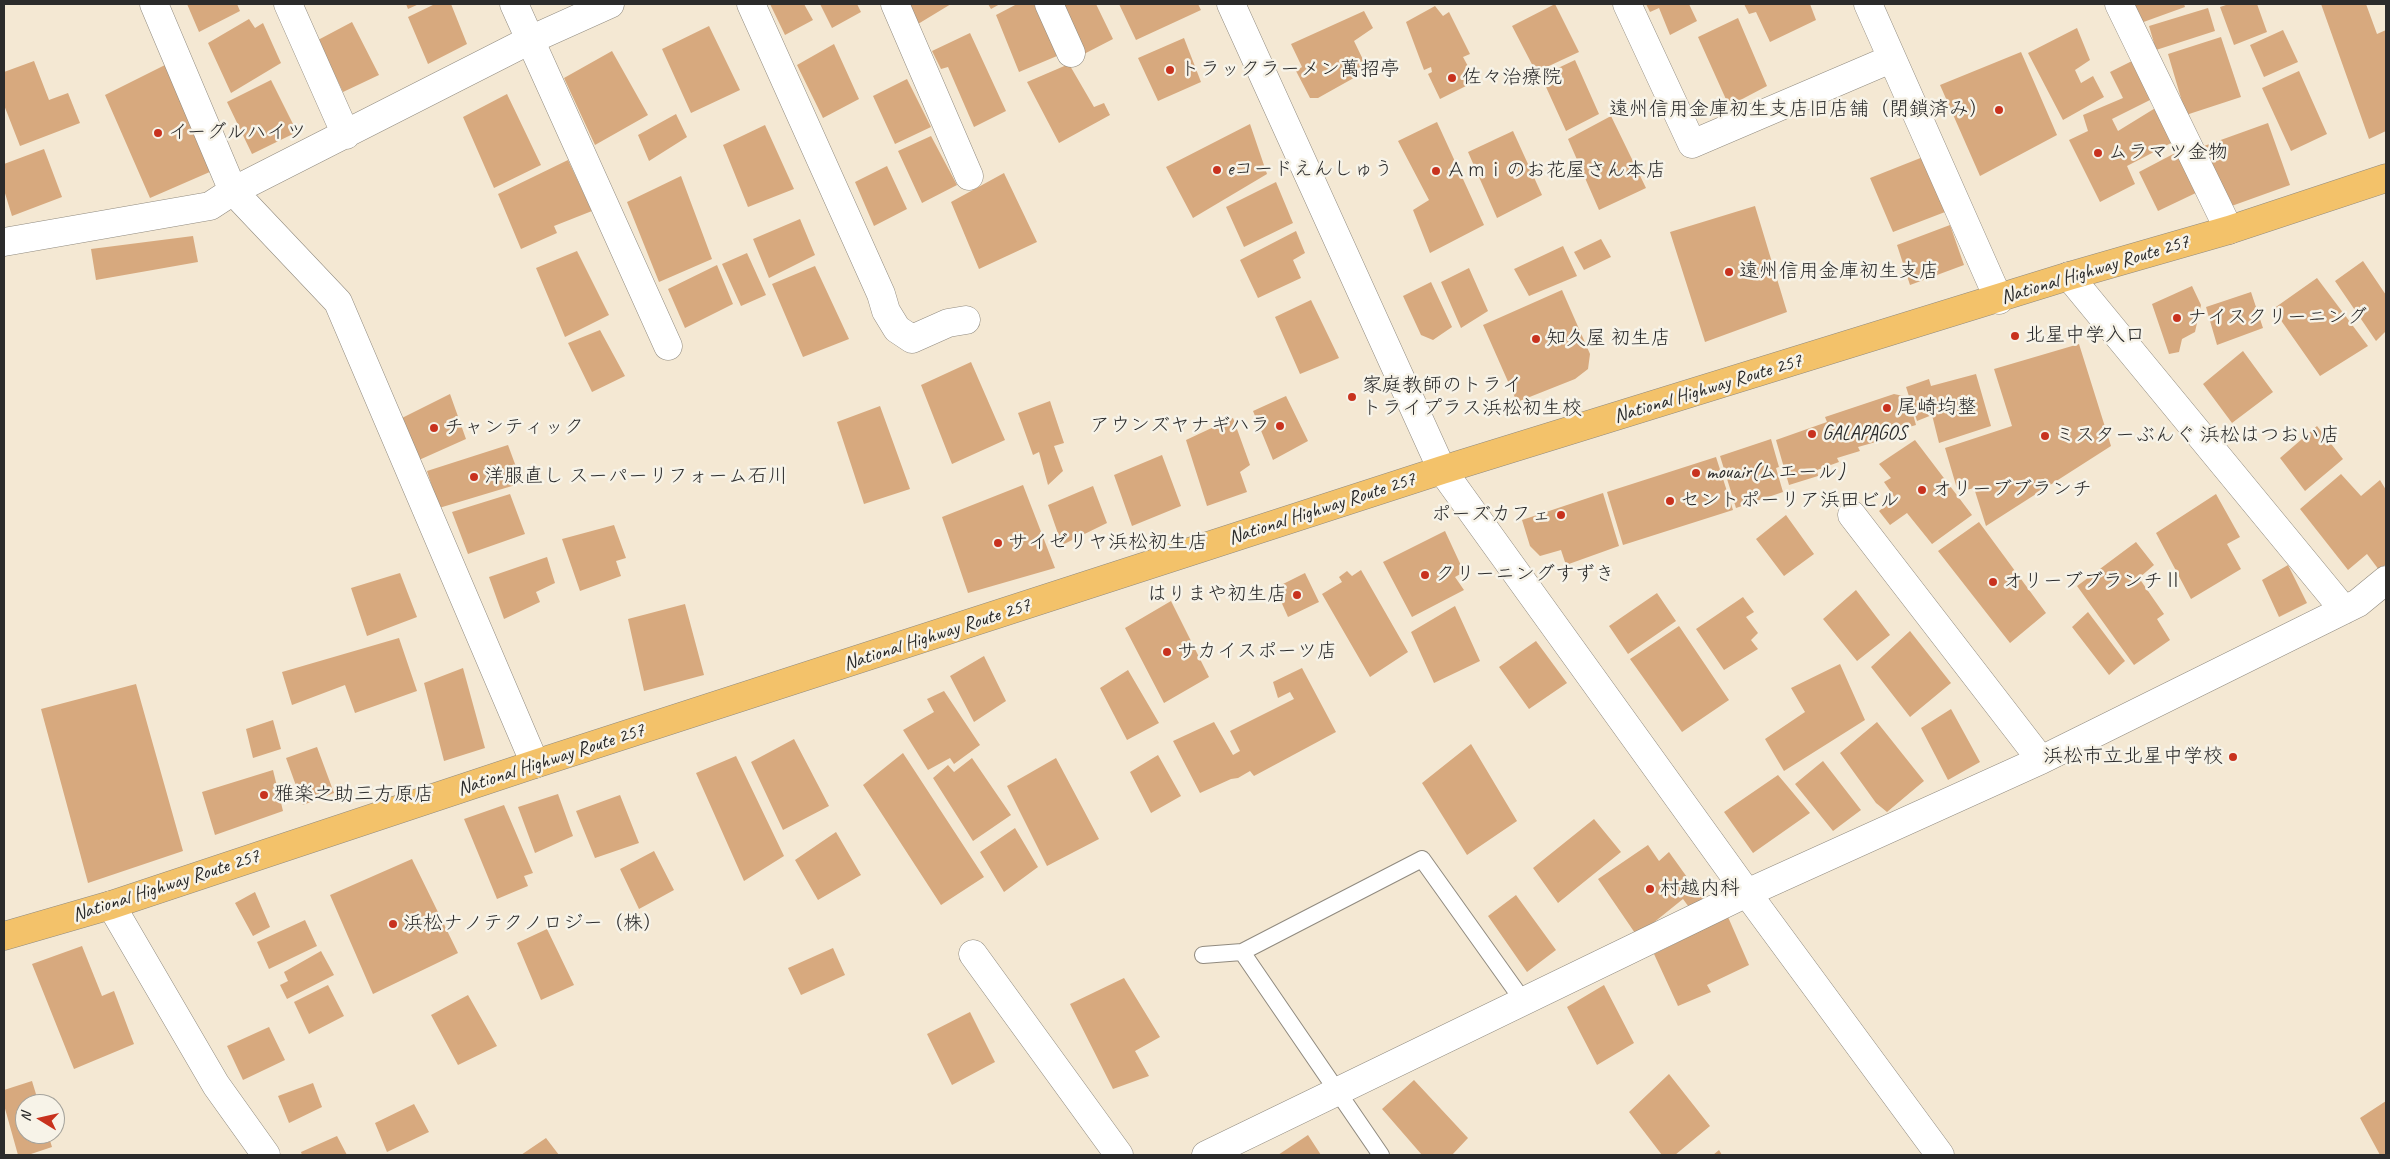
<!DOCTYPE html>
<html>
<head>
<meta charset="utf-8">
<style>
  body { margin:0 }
  #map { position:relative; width:2390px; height:1159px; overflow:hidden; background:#f4e8d3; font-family:Caveat,sans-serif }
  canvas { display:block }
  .frame { position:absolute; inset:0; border:5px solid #2b2b2b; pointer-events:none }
  .north { position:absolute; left:15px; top:1094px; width:50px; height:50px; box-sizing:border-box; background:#f7f3e8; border:1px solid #a5a39c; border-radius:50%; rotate:279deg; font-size:14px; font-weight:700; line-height:20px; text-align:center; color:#2b2b2b }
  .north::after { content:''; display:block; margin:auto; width:18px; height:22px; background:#c8321e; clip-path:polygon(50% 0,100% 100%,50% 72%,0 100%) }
</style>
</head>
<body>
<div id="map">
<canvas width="2390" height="1159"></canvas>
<div class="frame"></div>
<div class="north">N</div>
</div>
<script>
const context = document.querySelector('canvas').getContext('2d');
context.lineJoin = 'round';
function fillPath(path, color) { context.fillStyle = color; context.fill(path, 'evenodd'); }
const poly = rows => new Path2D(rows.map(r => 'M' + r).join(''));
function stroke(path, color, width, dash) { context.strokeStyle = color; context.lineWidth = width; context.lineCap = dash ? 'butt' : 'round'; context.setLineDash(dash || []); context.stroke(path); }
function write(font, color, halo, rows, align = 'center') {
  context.font = font + ' Caveat,"Klee One",sans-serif'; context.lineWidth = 5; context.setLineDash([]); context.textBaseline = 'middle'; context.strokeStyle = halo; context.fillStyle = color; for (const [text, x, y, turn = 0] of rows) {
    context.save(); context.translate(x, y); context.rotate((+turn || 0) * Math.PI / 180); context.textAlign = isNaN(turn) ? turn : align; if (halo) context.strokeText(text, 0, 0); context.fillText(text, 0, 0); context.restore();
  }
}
const building = poly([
  [187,4,237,4,240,11,199,32],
  [406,4,419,4,408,9],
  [435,4,451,4,467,44,428,64,408,17],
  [770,4,804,4,813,20,785,35],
  [820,4,857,4,861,12,832,28],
  [907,4,951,4,918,24],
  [988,4,1000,4,991,9],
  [1017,4,1034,4,1057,56,1019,72,996,15],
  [1063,4,1096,4,1113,39,1084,54],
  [1119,4,1198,4,1201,10,1136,40],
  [1555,4,1579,52,1536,72,1512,26],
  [1646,4,1689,4,1697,21,1670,35,1659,8,1650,12],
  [1744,4,1810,4,1816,20,1770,42,1756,12,1749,14],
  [2131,4,2184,4,2185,7,2138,24],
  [2229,4,2257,4,2267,32,2234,45,2220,7],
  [2321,4,2366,4,2377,34,2386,30,2386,131,2369,139],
  [1435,6,1443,16,1449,12,1470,54,1463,57,1476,81,1440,99,1428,74,1432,72,1431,67,1424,70,1406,22],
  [2208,8,2215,31,2156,50,2149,26],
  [1364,11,1373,28,1354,41,1368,70,1318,98,1310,98,1296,71,1302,67,1291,44],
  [1738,18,1767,86,1729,106,1698,37],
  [249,19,255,28,263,23,281,63,231,93,208,43],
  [352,22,379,75,343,92,318,40],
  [709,26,740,90,691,113,662,49],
  [2077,28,2090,60,2075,70,2081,83,2093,76,2104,97,2063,120,2028,53],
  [2283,30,2298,62,2264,77,2250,45],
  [970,33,1006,111,974,127,948,67,941,69,932,51],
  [2221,37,2241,97,2186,115,2168,54],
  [1184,38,1201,82,1158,101,1138,58],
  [834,44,859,99,823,118,797,65],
  [612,51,648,115,595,145,564,78],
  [2021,52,2057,135,1980,176,1940,85],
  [1575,60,1599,114,1566,131,1541,76],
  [2134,60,2154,98,2112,119,2118,131,2157,107,2173,142,2127,166,2135,184,2100,202,2069,140,2088,131,2083,115,2123,98,2110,72],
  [34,61,49,100,68,93,80,123,20,146,4,105,4,72],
  [1069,64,1094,107,1104,103,1110,115,1059,143,1027,82],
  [165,65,212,171,150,198,105,95],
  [2299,71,2327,134,2291,151,2262,88],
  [907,79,931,127,895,144,873,96],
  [271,80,297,132,252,154,227,102],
  [507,94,541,165,494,188,463,117],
  [676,114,687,137,649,161,638,135],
  [1611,116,1646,188,1599,210,1568,139],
  [1437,122,1484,225,1430,253,1413,210,1429,200,1398,141],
  [2268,123,2290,185,2226,208,2204,146],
  [1250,124,1267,174,1193,218,1166,167],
  [765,125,794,189,748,207,723,145],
  [1513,131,1542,195,1497,218,1468,152],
  [931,136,957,185,922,203,898,151],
  [44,149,62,197,12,216,4,190,4,164],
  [2179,151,2200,191,2158,211,2139,172],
  [1923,157,1945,212,1893,232,1870,178],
  [568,160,592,211,554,226,557,233,521,249,498,194],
  [887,166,907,209,874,226,855,182],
  [1004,173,1037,242,979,269,951,202],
  [681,176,712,259,659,282,627,202],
  [1276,182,1293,223,1244,247,1226,207],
  [1755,206,1787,312,1705,342,1670,232],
  [800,219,815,255,769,278,753,239],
  [1950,225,1964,265,1910,285,1897,245],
  [1296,231,1305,253,1293,260,1301,278,1258,298,1240,260],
  [193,236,198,262,96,280,91,249],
  [1601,239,1611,257,1584,270,1574,252],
  [1563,246,1577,276,1529,296,1514,269],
  [577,251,609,315,565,337,536,268],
  [747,253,766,295,741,306,722,264],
  [2363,261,2386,295,2386,331,2376,341,2335,281],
  [717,265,733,304,685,328,668,289],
  [815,266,849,339,803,357,772,284],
  [1469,268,1488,311,1461,328,1441,282],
  [2317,278,2368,346,2320,376,2273,309],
  [1431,282,1452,327,1433,340,1421,335,1403,296],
  [2192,286,2201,305,2195,332,2182,339,2179,352,2169,354,2152,304],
  [1562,290,1590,354,1588,369,1575,379,1517,402,1483,325],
  [2251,292,2263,328,2217,345,2206,307],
  [1311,300,1339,358,1300,374,1275,317],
  [600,330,625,376,592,392,568,343],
  [2079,344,2111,446,1986,526,1974,488,1958,492,1945,448,2012,426,1994,369],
  [2243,351,2273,392,2232,423,2203,384],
  [971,362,1005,440,952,464,921,385],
  [1976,374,1991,426,1939,443,1932,415,1917,421,1906,387,1929,379,1931,386],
  [450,394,466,439,419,460,402,418],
  [1894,394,1908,397,1916,425,1882,435,1883,440,1858,447,1860,451,1837,458,1839,462,1817,470,1818,476,1789,485,1776,440,1827,422,1825,417],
  [1286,396,1308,441,1273,460,1253,411],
  [1050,401,1064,443,1054,446,1063,471,1048,485,1039,452,1033,455,1018,413],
  [880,406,910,489,864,504,837,422],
  [1233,418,1250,465,1240,472,1247,492,1207,506,1186,440],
  [2317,426,2343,459,2305,491,2280,458],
  [1771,439,1779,467,1776,468,1783,492,1736,508,1720,456],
  [1915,440,1972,515,1932,544,1907,513,1890,525,1879,511,1895,498,1884,482,1891,478,1879,464],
  [508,445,522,483,439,508,427,471],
  [1162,455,1181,506,1132,526,1114,475],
  [1716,457,1733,510,1623,545,1607,492],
  [2341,474,2361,496,2380,480,2386,490,2386,564,2379,570,2367,554,2348,570,2300,509],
  [1023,485,1055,568,968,593,942,517],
  [1093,486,1107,523,1062,545,1048,505],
  [1603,493,1619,546,1566,565,1561,550,1540,556,1530,546,1522,520],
  [510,494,525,534,468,554,452,512],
  [2216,494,2240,537,2227,544,2241,569,2191,599,2156,533],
  [1786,515,1814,554,1784,576,1756,539],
  [1979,522,2046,613,2010,643,1938,551],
  [614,525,626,558,616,561,621,576,580,591,562,539],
  [1445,531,1464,572,1455,577,1464,590,1412,617,1383,562],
  [2136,542,2154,565,2139,578,2164,614,2157,619,2170,640,2134,665,2077,586],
  [547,557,555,583,536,592,540,602,504,619,489,577],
  [2288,565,2307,603,2279,617,2262,580],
  [1361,570,1408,652,1370,677,1322,594,1342,582,1339,577,1347,571,1352,576],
  [400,573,417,617,367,636,351,588],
  [1305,573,1319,602,1288,617,1275,588],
  [1856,590,1890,635,1857,661,1823,619],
  [1657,593,1676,621,1628,654,1609,626],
  [1743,597,1754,612,1746,617,1758,633,1751,640,1758,649,1724,670,1696,629],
  [1171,601,1209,677,1164,703,1125,628],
  [685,604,704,675,644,691,628,619],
  [1455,606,1480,661,1434,683,1411,632],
  [2088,612,2125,661,2109,675,2072,627],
  [1679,626,1729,700,1682,732,1630,659],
  [1910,631,1951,683,1910,717,1871,667],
  [399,638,417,691,355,713,345,685,292,705,282,672],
  [1536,641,1567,683,1529,709,1499,667],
  [984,656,1006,701,974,722,950,676],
  [1840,664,1865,720,1784,771,1765,739,1805,712,1791,688],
  [463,668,485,748,444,761,424,683],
  [1302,668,1336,732,1254,776,1250,771,1238,778,1231,779,1200,793,1173,741,1214,722,1233,755,1240,751,1230,731,1294,699,1290,692,1278,698,1273,682],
  [1128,670,1159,723,1127,740,1100,688],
  [136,684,183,851,88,883,41,709],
  [944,691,980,745,954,764,950,758,928,770,903,730,934,712,927,699],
  [1951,709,1980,762,1948,780,1921,728],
  [273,720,281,749,253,758,246,729],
  [1877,722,1924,781,1887,812,1876,803,1840,753],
  [794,739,829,806,783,830,751,762],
  [1471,744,1517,821,1467,855,1422,783],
  [317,747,334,793,303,805,286,758],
  [903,753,984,877,941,905,863,785],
  [1158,755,1181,796,1151,813,1130,772],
  [736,756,784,856,744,881,696,773],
  [972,758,1011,815,973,841,933,778,948,765,954,772],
  [1056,758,1099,839,1047,866,1007,786],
  [1823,761,1861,810,1833,831,1795,784],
  [273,770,283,811,215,835,202,792],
  [1778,775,1810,813,1753,853,1724,812],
  [558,794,573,836,535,853,518,807],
  [620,795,639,843,595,858,576,811],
  [504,805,533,873,524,876,528,886,497,899,464,819],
  [1594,819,1621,852,1558,903,1533,868],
  [1015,828,1038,867,1004,892,980,852],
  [836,832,861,875,818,900,795,860],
  [1648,845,1659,861,1669,852,1707,905,1694,914,1683,899,1637,936,1598,879],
  [654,851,674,890,639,909,620,869],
  [412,859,458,953,373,994,330,895],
  [255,892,270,927,253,936,235,903],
  [1516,895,1556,950,1527,972,1488,916],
  [1728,917,1749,965,1707,985,1711,992,1678,1006,1654,954],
  [305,920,317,946,269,969,257,942],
  [547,929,574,985,541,1000,517,943],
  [82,946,102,996,114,991,134,1044,74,1069,32,964],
  [833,948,845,975,801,995,788,968],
  [321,951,334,975,287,999,280,985,288,981,284,972],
  [1124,978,1160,1037,1135,1051,1149,1076,1113,1089,1070,1004],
  [328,985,344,1016,309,1034,294,1002],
  [1604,985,1634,1043,1597,1065,1567,1007],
  [468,995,497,1046,458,1065,431,1015],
  [970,1012,995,1062,952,1085,927,1034],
  [269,1027,285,1060,243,1080,227,1046],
  [1669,1074,1710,1126,1675,1155,1662,1155,1629,1112],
  [1414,1080,1468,1138,1452,1155,1422,1155,1382,1109],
  [32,1081,39,1104,25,1104,25,1134,48,1134,52,1147,28,1155,18,1155,4,1105,4,1090],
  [313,1083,322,1107,289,1123,278,1096],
  [2386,1101,2386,1155,2380,1155,2360,1118],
  [414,1104,429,1132,387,1152,375,1123],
  [1308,1135,1321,1155,1278,1155],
  [337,1136,347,1155,302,1155,301,1152],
  [546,1138,559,1155,521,1155],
  [1719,1150,1722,1155,1713,1155]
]);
const service = poly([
  [1242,952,1422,859,1524,1002],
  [1203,955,1242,952,1381,1155]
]);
const minor = poly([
  [154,4,233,191,338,302,535,764],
  [288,4,346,135],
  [514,4,668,346],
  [751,4,881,294,886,311,897,329,912,339,948,323,966,320],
  [895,4,969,176],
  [1049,4,1071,53],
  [1627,4,1692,144,1891,59],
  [1868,4,1999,300],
  [2119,4,2229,230],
  [4,242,210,206,233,191,530,40,610,4],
  [2069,276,2344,610],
  [1852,515,2041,760],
  [111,905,216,1085,266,1155],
  [973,954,1119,1155],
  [1206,1155,1747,893,2041,760,2358,603,2386,580]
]);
const tertiary = poly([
  [1231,4,1442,470,1747,893,1940,1155]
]);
const trunk = poly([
  [4,936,111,905,535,764,1442,470,2069,276,2229,230,2386,178]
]);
const markers = [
  [1170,70,5,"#c8321e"],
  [1452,78,5,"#c8321e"],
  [1999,110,5,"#c8321e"],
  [158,133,5,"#c8321e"],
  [2098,153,5,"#c8321e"],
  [1217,170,5,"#c8321e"],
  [1436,171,5,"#c8321e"],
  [1729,272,5,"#c8321e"],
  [2177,318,5,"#c8321e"],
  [2015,336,5,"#c8321e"],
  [1536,339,5,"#c8321e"],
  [1352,397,5,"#c8321e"],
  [1887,408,5,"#c8321e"],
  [1280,426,5,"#c8321e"],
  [434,428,5,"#c8321e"],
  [1812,434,5,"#c8321e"],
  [2045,436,5,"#c8321e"],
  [1696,473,5,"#c8321e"],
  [474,477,5,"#c8321e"],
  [1922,490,5,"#c8321e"],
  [1670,501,5,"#c8321e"],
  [1561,515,5,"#c8321e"],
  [998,543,5,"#c8321e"],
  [1425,575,5,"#c8321e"],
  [1993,582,5,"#c8321e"],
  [1297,595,5,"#c8321e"],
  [1167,652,5,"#c8321e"],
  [2233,757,5,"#c8321e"],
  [264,795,5,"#c8321e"],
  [1650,889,5,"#c8321e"],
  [393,924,5,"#c8321e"]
];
const poiNames = [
  ["トラックラーメン萬招亭",1180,70],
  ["佐々治療院",1462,78],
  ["遠州信用金庫初生支店旧店舗（閉鎖済み）",1989,110,"right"],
  ["イーグルハイツ",168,133],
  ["ムラマツ金物",2108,153],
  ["eコードえんしゅう",1227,170],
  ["Ａｍｉのお花屋さん本店",1446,171],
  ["遠州信用金庫初生支店",1739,272],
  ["ナイスクリーニング",2187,318],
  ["北星中学入口",2025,336],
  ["知久屋 初生店",1546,339],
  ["家庭教師のトライ",1362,386],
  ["トライプラス浜松初生校",1362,409],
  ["尾崎均整",1897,408],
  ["アウンズヤナギハラ",1270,426,"right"],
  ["チャンティック",444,428],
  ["GALAPAGOS",1822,434],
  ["ミスターぶんぐ 浜松はつおい店",2055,436],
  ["mouair(ムエール)",1706,473],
  ["洋服直し スーパーリフォーム石川",484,477],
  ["オリーブブランチ",1932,490],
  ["セントポーリア浜田ビル",1680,501],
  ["ポーズカフェ",1551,515,"right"],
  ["サイゼリヤ浜松初生店",1008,543],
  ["クリーニングすずき",1435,575],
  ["オリーブブランチⅡ",2003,582],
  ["はりまや初生店",1287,595,"right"],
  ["サカイスポーツ店",1177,652],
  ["浜松市立北星中学校",2223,757,"right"],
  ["雅楽之助三方原店",274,795],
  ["村越内科",1660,889],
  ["浜松ナノテクノロジー（株）",403,924]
];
const streetNames = [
  ["National Highway Route 257",2095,270,-17],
  ["National Highway Route 257",1708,389,-17],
  ["National Highway Route 257",1322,509,-18],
  ["National Highway Route 257",937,635,-18],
  ["National Highway Route 257",551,760,-18],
  ["National Highway Route 257",166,886,-18]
];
fillPath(building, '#d7a97e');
stroke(service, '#908a7f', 18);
stroke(minor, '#908a7f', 29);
stroke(tertiary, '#908a7f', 29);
stroke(trunk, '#908a7f', 29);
stroke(service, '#fff', 16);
stroke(minor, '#fff', 28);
stroke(tertiary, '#fff', 28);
stroke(trunk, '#f3c26a', 28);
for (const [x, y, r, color] of markers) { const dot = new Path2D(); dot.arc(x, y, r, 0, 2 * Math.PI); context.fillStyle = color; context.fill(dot); stroke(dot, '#f7f3e8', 2); }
write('20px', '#2b2b2b', '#f7f3e8', poiNames, 'left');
write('20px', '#2b2b2b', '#f7f3e8', streetNames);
</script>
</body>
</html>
